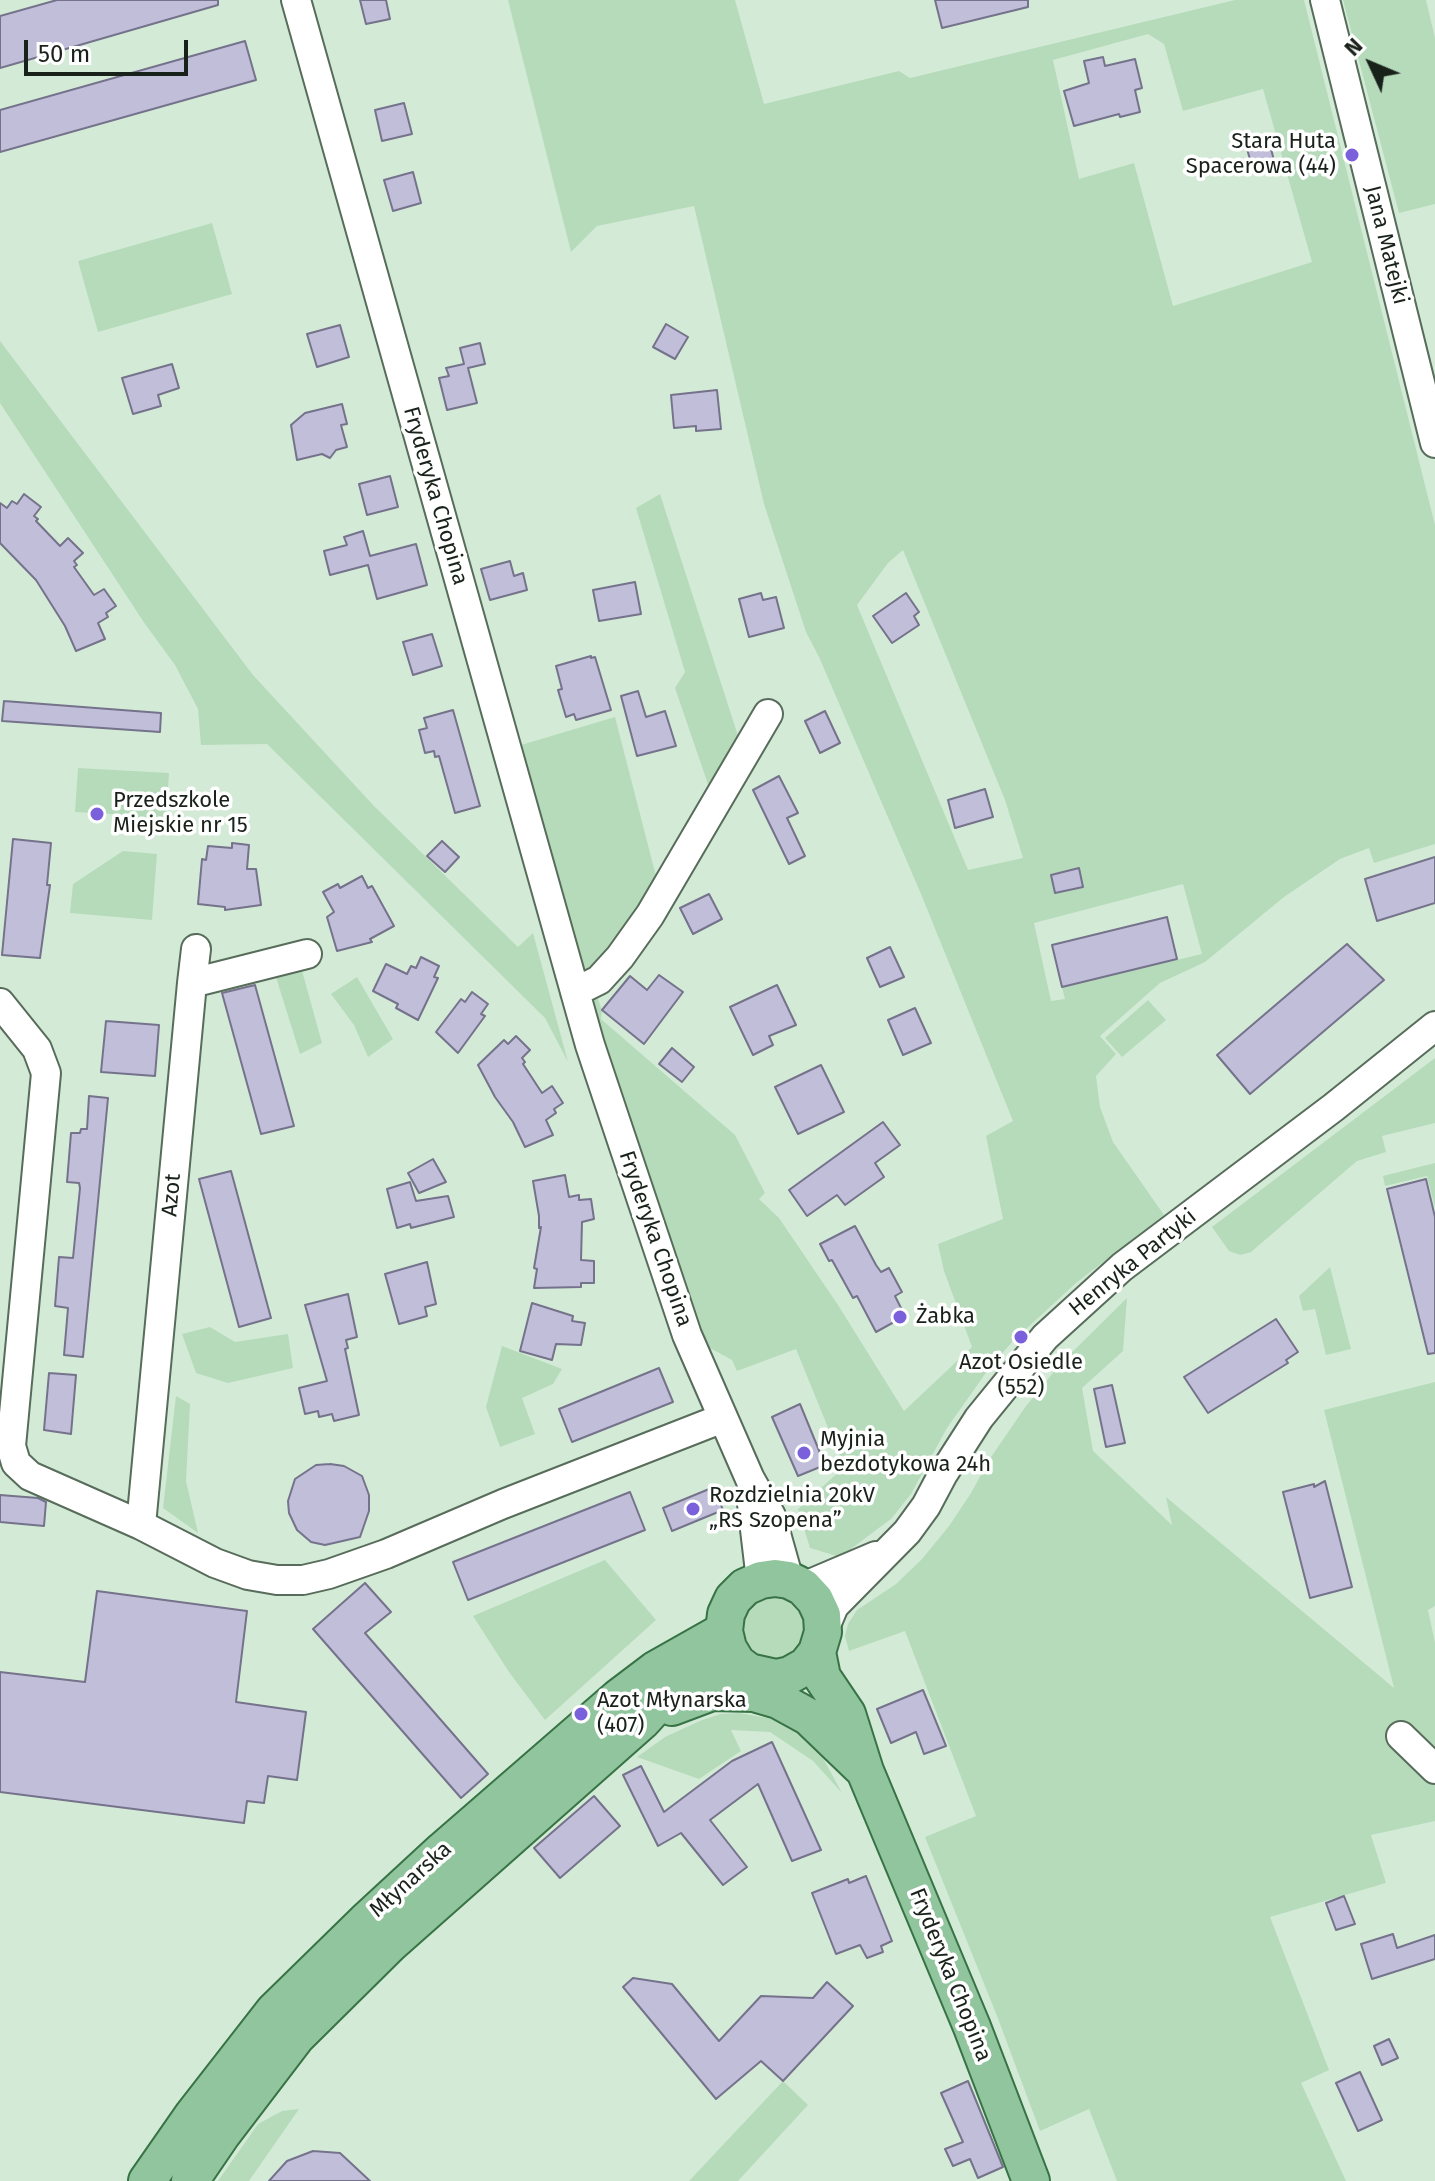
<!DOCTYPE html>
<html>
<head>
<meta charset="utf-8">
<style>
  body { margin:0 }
  #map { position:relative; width:1435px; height:2181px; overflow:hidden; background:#d3ebd6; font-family:"Fira Sans",sans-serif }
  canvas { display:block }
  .north { position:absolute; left:1331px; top:24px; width:80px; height:80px; -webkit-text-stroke:6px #fff; paint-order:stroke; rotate:314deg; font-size:22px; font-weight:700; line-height:32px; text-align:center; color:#19221a }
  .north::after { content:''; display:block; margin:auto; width:28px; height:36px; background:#19221a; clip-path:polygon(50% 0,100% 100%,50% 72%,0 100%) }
  .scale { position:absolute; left:24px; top:40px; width:164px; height:36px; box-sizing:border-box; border:4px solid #19221a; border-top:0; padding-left:10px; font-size:24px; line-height:28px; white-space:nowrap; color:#19221a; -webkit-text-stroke:6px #fff; paint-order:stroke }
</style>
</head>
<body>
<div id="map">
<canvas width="1435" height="2181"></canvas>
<div class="north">N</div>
<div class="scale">50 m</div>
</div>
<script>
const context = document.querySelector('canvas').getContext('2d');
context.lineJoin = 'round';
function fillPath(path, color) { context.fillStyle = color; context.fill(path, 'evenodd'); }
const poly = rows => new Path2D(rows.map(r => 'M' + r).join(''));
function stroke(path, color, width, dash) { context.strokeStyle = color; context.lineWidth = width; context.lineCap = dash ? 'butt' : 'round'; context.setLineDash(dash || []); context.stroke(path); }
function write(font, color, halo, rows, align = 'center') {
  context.font = font + ' "Fira Sans",sans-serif'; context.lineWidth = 7; context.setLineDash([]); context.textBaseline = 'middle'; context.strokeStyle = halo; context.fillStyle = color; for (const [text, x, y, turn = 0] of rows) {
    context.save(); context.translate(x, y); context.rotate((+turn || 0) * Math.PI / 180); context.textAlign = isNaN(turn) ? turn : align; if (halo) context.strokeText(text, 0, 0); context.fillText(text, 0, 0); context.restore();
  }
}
const green = poly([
  [508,0,735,0,764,104,899,71,910,78,1235,0,1304,0,1435,525,1435,844,1374,863,1369,848,1340,859,1284,897,1205,962,1160,983,1100,1036,1116,1054,1096,1076,1100,1107,1113,1142,1164,1215,1076,1283,1013,1341,990,1367,947,1428,911,1494,891,1519,840,1557,810,1548,798,1509,844,1467,796,1349,737,1371,732,1360,708,1347,594,1018,521,745,615,717,657,880,612,953,588,973,602,1010,601,1019,735,1135,765,1193,759,1199,779,1218,838,1305,904,1411,972,1347,944,1271,938,1244,1003,1219,986,1136,1013,1121,921,894,819,657,806,632,764,504,694,206,597,226,571,252],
  [1148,34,1164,44,1183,111,1263,89,1312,262,1173,306,1134,163,1079,179,1053,60],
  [903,550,1005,800,1023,858,968,870,857,605,888,563],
  [1183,884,1202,954,1062,987,1065,999,1051,1001,1034,923],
  [1343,0,1426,0,1435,38,1435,204,1399,213],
  [212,223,232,294,98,332,78,261],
  [0,341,253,675,374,806,518,947,533,933,568,1062,545,1018,267,744,201,745,198,709,175,665,145,624,0,403],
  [660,494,740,742,712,796,675,688,685,672,636,508],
  [78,768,169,773,165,835,125,833,126,815,75,812],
  [123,851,157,854,152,920,70,913,73,884],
  [301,967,322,1043,300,1054,275,974],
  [357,977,393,1039,368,1057,354,1025,331,994],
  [1148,1000,1166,1020,1122,1057,1105,1038],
  [1435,1058,1435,1123,1382,1136,1386,1152,1357,1161,1251,1252,1240,1255,1229,1251,1212,1227],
  [1435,1163,1435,1208,1427,1176,1385,1186,1383,1176],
  [1330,1267,1351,1349,1326,1355,1315,1309,1303,1311,1299,1296],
  [1127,1298,1123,1351,1082,1388,1093,1451,1172,1525,1166,1497,1394,1688,1324,1410,1435,1382,1435,1606,1428,1610,1435,1643,1435,1821,1371,1835,1386,1883,1270,1917,1329,2070,1301,2083,1346,2181,1117,2181,1089,2109,1040,2131,997,2016,925,1837,976,1816,905,1631,849,1651,845,1636,848,1624,857,1610,896,1584,922,1559,949,1526,971,1493,989,1460,1026,1406,1060,1364],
  [210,1327,235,1342,288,1334,293,1368,228,1383,196,1373,182,1334],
  [502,1346,562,1369,553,1384,522,1398,535,1434,500,1447,486,1407],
  [176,1396,190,1404,186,1481,198,1533,163,1508],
  [605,1560,656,1620,545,1720,509,1672,473,1616],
  '744 1628a31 31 0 1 1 62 0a31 31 0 1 1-62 0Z',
  [739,1713,768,1718,787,1725,807,1740,823,1758,842,1793,813,1761,770,1732,731,1730,741,1751,699,1779,637,1757,665,1737,702,1720,720,1714],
  [783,2081,808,2105,738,2181,689,2181],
  [299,2109,249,2181,218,2181,258,2124,282,2111]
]);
const building = poly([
  [57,0,218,0,218,5,0,68,0,16,57,0],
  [360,0,386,0,390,19,366,24,360,0],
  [935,0,1028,0,1028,7,942,28,935,0],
  [245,41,256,80,0,152,0,110,245,41],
  [1103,57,1105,66,1135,59,1142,88,1135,90,1140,112,1120,117,1119,114,1074,126,1064,91,1089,83,1084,61,1103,57],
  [404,103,412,134,382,141,375,110,404,103],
  [1268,136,1275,165,1253,171,1245,141,1268,136],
  [413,172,421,203,393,211,384,180,413,172],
  [666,324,688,337,675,359,653,347,666,324],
  [340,325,349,357,317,367,307,334,340,325],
  [480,343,485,364,468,368,477,403,447,410,439,378,449,376,446,368,464,364,460,348,480,343],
  [172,364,179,388,158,395,161,406,133,414,122,378,172,364],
  [717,390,721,429,696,431,696,426,674,428,671,395,717,390],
  [342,404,347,424,341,425,347,447,336,450,330,458,322,454,297,460,291,425,305,413,342,404],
  [390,476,398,507,367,515,359,484,390,476],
  [24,494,41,507,34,516,38,519,36,521,60,546,68,538,83,553,74,561,77,565,74,567,94,595,104,589,116,606,106,613,108,617,98,623,105,639,76,651,65,626,36,580,0,543,0,503,7,508,12,501,17,504,24,494],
  [363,531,370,556,416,544,427,585,377,599,368,565,330,575,324,551,347,545,344,537,363,531],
  [510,561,514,576,523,573,527,590,490,600,481,569,510,561],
  [635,582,641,614,599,621,593,590,635,582],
  [761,593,763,600,776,597,784,628,749,637,739,599,761,593],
  [906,593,919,612,914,616,919,625,892,643,873,616,906,593],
  [432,634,442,666,413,675,403,642,432,634],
  [591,656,591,658,595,657,611,710,576,720,574,714,566,717,558,690,562,689,556,666,591,656],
  [638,691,646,717,665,711,676,746,637,756,621,696,638,691],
  [4,701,161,713,160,732,2,721,4,701],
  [453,710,480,806,455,813,439,756,435,757,434,751,425,753,419,730,427,728,424,718,453,710],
  [825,711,840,743,820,753,805,721,825,711],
  [779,776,798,813,787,818,805,856,789,864,753,790,779,776],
  [985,789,993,817,955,828,948,800,985,789],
  [13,839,51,843,47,885,50,885,40,958,2,955,13,839],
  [442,841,459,857,445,872,427,856,442,841],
  [232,843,249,845,247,869,256,869,261,905,225,910,225,907,198,904,202,859,206,860,208,846,232,848,232,843],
  [1435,857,1435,903,1377,921,1365,879,1435,857],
  [1079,868,1083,887,1055,893,1051,875,1079,868],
  [362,876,368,888,372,886,394,926,370,939,372,942,337,951,327,917,334,912,323,892,338,884,340,888,362,876],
  [709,894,722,919,693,934,680,908,709,894],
  [1167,917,1177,959,1062,987,1052,945,1167,917],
  [1347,944,1384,980,1250,1094,1217,1055,1347,944],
  [890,947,904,977,880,987,867,958,890,947],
  [421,957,439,966,434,977,438,978,418,1020,396,1008,398,1004,373,991,386,964,407,974,411,966,416,968,421,957],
  [659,975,683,992,644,1044,602,1010,630,976,647,990,659,975],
  [255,985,294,1126,261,1134,222,993,255,985],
  [777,985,796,1025,769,1036,773,1045,753,1055,730,1007,777,985],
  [472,992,488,1004,481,1014,485,1016,458,1053,436,1032,461,999,465,1002,472,992],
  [915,1008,931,1043,903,1055,888,1020,915,1008],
  [106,1021,159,1025,155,1076,101,1072,106,1021],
  [516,1036,530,1050,522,1058,525,1062,523,1064,542,1093,552,1086,563,1103,554,1109,556,1113,546,1120,553,1135,525,1147,513,1122,495,1097,478,1065,504,1040,508,1044,516,1036],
  [672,1048,694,1067,682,1082,659,1064,672,1048],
  [821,1065,844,1112,798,1134,775,1087,821,1065],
  [89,1096,108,1098,83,1357,64,1355,68,1308,55,1306,59,1257,73,1258,80,1188,79,1183,67,1182,71,1133,80,1133,81,1129,87,1129,89,1096],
  [883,1122,900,1145,875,1163,884,1177,845,1205,837,1195,807,1216,789,1190,883,1122],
  [433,1159,446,1182,419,1193,408,1173,433,1159],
  [231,1171,271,1318,239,1327,199,1179,231,1171],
  [565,1175,569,1197,579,1195,579,1200,591,1199,594,1219,582,1222,581,1260,594,1261,594,1283,581,1283,581,1287,534,1288,537,1269,534,1268,541,1227,539,1228,539,1216,533,1181,565,1175],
  [1426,1179,1435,1217,1435,1353,1428,1354,1387,1189,1426,1179],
  [410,1182,416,1201,448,1196,454,1217,411,1228,410,1224,397,1228,387,1189,410,1182],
  [855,1226,876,1265,881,1272,889,1268,902,1292,895,1296,905,1316,876,1332,857,1296,853,1298,832,1260,829,1261,820,1244,855,1226],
  [427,1262,436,1304,425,1307,427,1316,399,1324,385,1274,427,1262],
  [348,1294,357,1337,346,1340,348,1348,345,1349,359,1415,334,1421,332,1414,319,1417,318,1411,305,1414,299,1388,327,1381,305,1305,348,1294],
  [532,1303,573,1316,572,1321,585,1323,581,1345,556,1344,552,1360,520,1351,532,1303],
  [1276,1319,1298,1352,1286,1360,1288,1363,1208,1413,1184,1377,1276,1319],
  [659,1368,673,1402,572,1442,559,1409,659,1368],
  [49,1373,76,1375,71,1434,44,1430,49,1373],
  [1112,1385,1125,1443,1106,1447,1094,1389,1112,1385],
  [800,1404,825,1465,798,1476,772,1417,800,1404],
  [330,1464,344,1466,362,1476,369,1495,369,1511,360,1537,325,1545,311,1542,297,1530,289,1513,288,1501,295,1479,316,1465,330,1464],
  [1325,1481,1352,1587,1310,1598,1283,1492,1314,1484,1314,1487,1325,1481],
  [714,1487,723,1510,672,1531,663,1508,714,1487],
  [630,1492,645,1530,468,1600,453,1562,630,1492],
  [0,1495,38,1498,46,1502,44,1526,0,1522,0,1495],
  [365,1583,391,1612,365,1633,488,1774,461,1798,313,1629,365,1583],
  [97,1591,247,1611,236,1702,306,1712,297,1780,268,1776,264,1803,247,1801,244,1823,0,1792,0,1672,85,1682,97,1591],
  [923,1690,946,1746,924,1754,916,1732,891,1743,877,1709,923,1690],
  [772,1742,821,1850,792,1861,758,1784,710,1820,747,1867,723,1885,681,1833,658,1846,623,1775,641,1766,664,1812,732,1761,772,1742],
  [594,1796,620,1826,560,1878,534,1848,594,1796],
  [866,1876,892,1941,881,1946,883,1952,867,1958,860,1945,836,1954,812,1893,848,1879,849,1883,866,1876],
  [1344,1896,1355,1924,1336,1930,1326,1903,1344,1896],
  [1393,1934,1397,1948,1435,1935,1435,1959,1372,1979,1361,1944,1393,1934],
  [633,1978,672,1984,719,2041,761,1996,813,1998,827,1982,853,2006,783,2081,761,2061,716,2099,623,1987,633,1978],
  [1389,2039,1398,2058,1382,2065,1374,2046,1389,2039],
  [1360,2072,1382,2120,1358,2131,1336,2083,1360,2072],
  [968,2081,1003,2167,978,2178,970,2159,953,2166,945,2149,963,2142,941,2093,968,2081],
  [313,2151,340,2153,370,2181,269,2181,287,2161,313,2151]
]);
const minor = poly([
  [296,0,590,1045,687,1335,750,1479,771,1516,789,1580],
  [1325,0,1435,443],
  [192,983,196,949],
  [575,992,599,980,620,957,650,915,768,714],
  [0,1003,37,1049,46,1073,11,1446,16,1463,30,1476,141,1525,215,1563,248,1575,277,1580,303,1580,329,1574,386,1554,503,1504,723,1418],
  [752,1504,761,1580],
  [141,1525,192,983,307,954],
  [803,1587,876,1556],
  [823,1632,834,1606,907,1532,926,1506,943,1474,979,1418,1045,1337,1122,1267,1334,1107,1435,1026],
  [1401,1736,1435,1769]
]);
const major = poly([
  [817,1652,806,1666,790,1675,776,1678,749,1672,737,1663,728,1648,724,1631,726,1614,733,1599,745,1587,761,1580,775,1578,789,1580,803,1587,815,1600,822,1615,823,1632,817,1652,822,1677,847,1714,865,1771,972,2027,1031,2181],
  [672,1707,712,1692,754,1693,778,1700,809,1717,861,1767],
  [147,2181,193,2115,274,2011,365,1922,443,1850,618,1698,655,1670,724,1631],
  [190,2181,222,2134,296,2037,390,1944,642,1721,673,1687,712,1668]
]);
const markers = [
  [1352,155,8,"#7a60db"],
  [97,814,8,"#7a60db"],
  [900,1317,8,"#7a60db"],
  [1021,1337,8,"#7a60db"],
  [804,1453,8,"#7a60db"],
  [693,1509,8,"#7a60db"],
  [581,1714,8,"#7a60db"]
];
const poiNames = [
  ["Stara Huta",1336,142,"right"],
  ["Spacerowa (44)",1336,167,"right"],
  ["Przedszkole",113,801],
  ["Miejskie nr 15",113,826],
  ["Żabka",916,1317],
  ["Azot Osiedle",1021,1363,"center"],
  ["(552)",1021,1388,"center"],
  ["Myjnia",820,1440],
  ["bezdotykowa 24h",820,1465],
  ["Rozdzielnia 20kV",709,1496],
  ["„RS Szopena”",709,1521],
  ["Azot Młynarska",597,1701],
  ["(407)",597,1726]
];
const streetNames = [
  ["Jana Matejki",1386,245,76],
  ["Fryderyka Chopina",435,496,74],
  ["Azot",172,1195,-85],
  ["Fryderyka Chopina",655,1239,71],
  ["Henryka Partyki",1133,1263,-39],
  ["Młynarska",411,1880,-42],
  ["Fryderyka Chopina",950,1975,68]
];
fillPath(green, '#b6dbbb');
fillPath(building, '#c0bed9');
stroke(building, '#75728b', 2);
stroke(minor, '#576c5a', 32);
stroke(major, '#387345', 40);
stroke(minor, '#fff', 28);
stroke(major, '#91c59d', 36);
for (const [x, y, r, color] of markers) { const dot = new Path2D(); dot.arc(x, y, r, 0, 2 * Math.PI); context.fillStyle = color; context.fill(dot); stroke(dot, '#fff', 3); }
write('22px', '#19221a', '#fff', poiNames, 'left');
write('22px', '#19221a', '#fff', streetNames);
</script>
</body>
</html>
